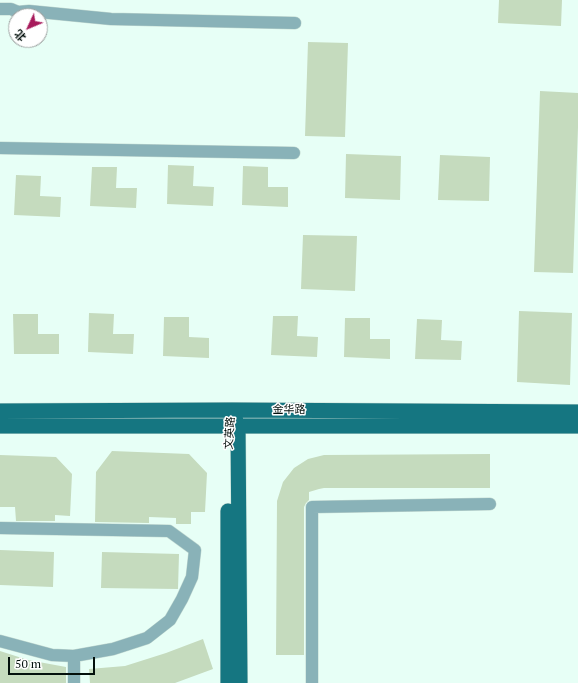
<!DOCTYPE html>
<html>
<head>
<meta charset="utf-8">
<style>
  body { margin:0 }
  #map { position:relative; width:578px; height:683px; overflow:hidden; background:#e7fff6; font-family:"PT Serif","Noto Sans SC",serif }
  canvas { display:block }
  .north { position:absolute; left:8px; top:8px; width:40px; height:40px; box-sizing:border-box; background:#fff; border:1px solid #9a9f9e; border-radius:50%; rotate:226deg; font-size:11px; font-weight:700; line-height:16px; text-align:center; color:#03100c }
  .north::after { content:''; display:block; margin:auto; width:14px; height:18px; background:#a71a5b; clip-path:polygon(50% 0,100% 100%,50% 72%,0 100%) }
  .scale { position:absolute; left:8px; top:657px; width:87px; height:18px; box-sizing:border-box; border:2px solid #03100c; border-top:0; padding-left:5px; font-size:12px; line-height:14px; white-space:nowrap; color:#03100c; -webkit-text-stroke:3px #fff; paint-order:stroke }
</style>
</head>
<body>
<div id="map">
<canvas width="578" height="683"></canvas>
<div class="north">北</div>
<div class="scale">50 m</div>
</div>
<script>
const context = document.querySelector('canvas').getContext('2d');
context.lineJoin = 'round';
function fillPath(path, color) { context.fillStyle = color; context.fill(path, 'evenodd'); }
const poly = rows => new Path2D(rows.map(r => 'M' + r).join(''));
function stroke(path, color, width, dash) { context.strokeStyle = color; context.lineWidth = width; context.lineCap = dash ? 'butt' : 'round'; context.setLineDash(dash || []); context.stroke(path); }
function write(font, color, halo, rows, align = 'center') {
  context.font = font + ' "PT Serif","Noto Sans SC",serif'; context.lineWidth = 3; context.setLineDash([]); context.textBaseline = 'middle'; context.strokeStyle = halo; context.fillStyle = color; for (const [text, x, y, turn = 0] of rows) {
    context.save(); context.translate(x, y); context.rotate((+turn || 0) * Math.PI / 180); context.textAlign = isNaN(turn) ? turn : align; if (halo) context.strokeText(text, 0, 0); context.fillText(text, 0, 0); context.restore();
  }
}
const building = poly([
  [499,0,562,0,561,26,498,23],
  [308,42,348,43,345,137,305,136],
  [540,91,578,93,578,127,573,273,534,272],
  [346,154,401,156,400,200,345,198],
  [440,155,490,157,489,201,438,200],
  [168,165,194,166,193,186,214,187,213,206,167,204],
  [243,166,268,167,268,187,288,187,288,207,242,205],
  [92,167,117,167,116,188,137,188,136,208,90,206],
  [16,175,41,176,40,196,61,197,60,217,14,215],
  [303,235,357,236,355,291,301,289],
  [519,311,572,313,570,385,517,382],
  [89,313,114,314,113,334,134,334,133,354,88,352],
  [13,314,38,314,38,334,59,334,59,354,14,354],
  [273,316,298,316,297,336,318,337,317,357,271,355],
  [164,317,189,317,189,337,209,338,209,358,163,356],
  [345,318,370,318,370,339,390,339,390,359,344,357],
  [417,319,442,320,441,340,462,341,461,360,415,359],
  [112,451,189,454,207,473,205,512,191,512,191,524,176,524,176,518,149,517,149,523,95,522,96,472],
  [490,454,490,488,324,488,319,489,309,492,309,500,306,503,304,507,304,655,276,655,277,501,283,482,294,468,308,459,324,455],
  [0,455,56,457,72,474,70,516,55,515,55,521,16,521,15,507,0,507],
  [0,550,54,552,53,587,0,585],
  [102,552,179,554,178,589,101,588],
  [203,639,213,669,175,683,90,683,89,669,125,666,166,653],
  [0,651,28,660,66,667,66,683,0,683]
]);
const minor = poly([
  [0,9,11,9,18,12,29,11,111,19,295,23],
  [0,148,294,153],
  [0,528,169,531,195,550,192,577,182,599,170,620,147,638,113,649,74,656,52,655,0,641],
  [74,683,74,656],
  [312,683,312,507,490,504]
]);
const major = poly([
  [0,411,232,410,578,412],
  [234,416,238,426,240,683],
  [0,426,578,426],
  [228,683,228,511]
]);
const streetNames = [
  ["金华路",289,410],
  ["文英路",230,433,-86]
];
fillPath(building, '#c5dbbe');
stroke(minor, '#c3d9d1', 13);
stroke(major, '#c3d9d1', 16);
stroke(minor, '#89b2b8', 12);
stroke(major, '#157681', 15);
write('11px', '#03100c', '#fff', streetNames);
</script>
</body>
</html>
